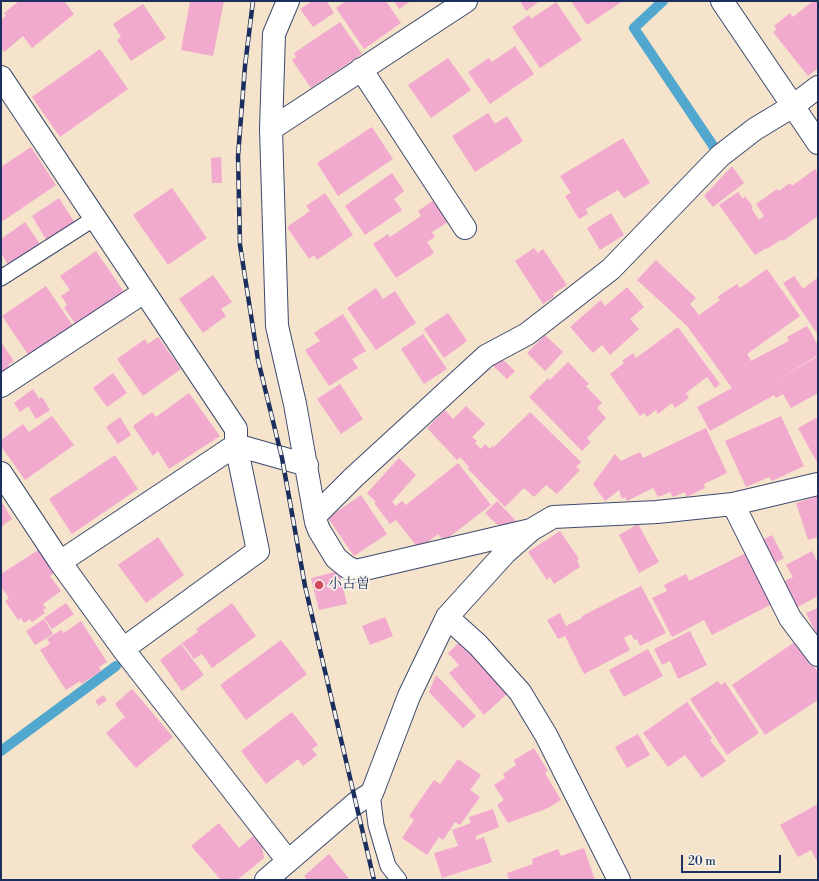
<!DOCTYPE html>
<html>
<head>
<meta charset="utf-8">
<style>
  body { margin:0 }
  #map { position:relative; width:819px; height:881px; overflow:hidden; background:#f5e3cc; font-family:"Libre Bodoni",serif }
  canvas { display:block }
  .frame { position:absolute; inset:0; border:2px solid #1b2f5e; pointer-events:none }
  .scale { position:absolute; left:681px; top:855px; width:100px; height:18px; box-sizing:border-box; border:2px solid #1b2f5e; border-top:0; padding-left:5px; font-size:12px; line-height:14px; white-space:nowrap; color:#1b2f5e; -webkit-text-stroke:3px #f7f3e8; paint-order:stroke }
</style>
</head>
<body>
<div id="map">
<canvas width="819" height="881"></canvas>
<div class="frame"></div>
<div class="scale">20 m</div>
</div>
<script>
const context = document.querySelector('canvas').getContext('2d');
context.lineJoin = 'round';
const poly = rows => new Path2D(rows.map(r => 'M' + r).join(''));
function stroke(path, color, width, dash) { context.strokeStyle = color; context.lineWidth = width; context.lineCap = dash ? 'butt' : 'round'; context.setLineDash(dash || []); context.stroke(path); }
function fillPath(path, color) { context.fillStyle = color; context.fill(path, 'evenodd'); }
function write(font, color, halo, rows, align = 'center') {
  context.font = font + ' "Libre Bodoni","Noto Serif JP",serif'; context.lineWidth = 3.5; context.setLineDash([]); context.textBaseline = 'middle'; context.strokeStyle = halo; context.fillStyle = color; for (const [text, x, y, turn = 0] of rows) {
    context.save(); context.translate(x, y); context.rotate((+turn || 0) * Math.PI / 180); context.textAlign = isNaN(turn) ? turn : align; if (halo) context.strokeText(text, 0, 0); context.fillText(text, 0, 0); context.restore();
  }
}
const stream = poly([
  [663,1,634,28,720,156],
  [1,751,116,666]
]);
const building = poly([
  [19,1,64,1,74,14,32,48,23,36,4,52,1,48,1,20,6,16,4,13],
  [190,1,224,1,213,56,181,50],
  [312,1,327,1,334,13,313,27,300,9],
  [346,1,386,1,401,23,364,49,336,8],
  [394,1,411,1,399,9],
  [520,1,540,1,526,11],
  [571,1,623,1,587,25],
  [813,1,818,1,818,68,808,76,773,32,777,29,774,26,790,13,793,17],
  [556,2,582,40,540,68,512,27,529,15,531,19],
  [143,4,166,38,131,61,117,40,121,37,113,24],
  [340,22,362,54,311,88,292,60,296,57,294,53],
  [515,46,534,74,490,104,468,72,489,58,492,62],
  [100,49,128,89,60,137,32,97],
  [448,58,471,90,431,118,408,85],
  [488,113,495,124,507,116,523,141,475,172,452,136],
  [372,127,393,159,338,196,317,163],
  [623,138,650,183,624,198,618,190,586,209,588,214,579,219,565,196,571,193,560,176],
  [31,147,56,185,3,221,1,218,1,167],
  [221,157,222,183,212,183,211,158],
  [732,166,744,183,713,207,704,196],
  [815,169,818,173,818,216,783,241,782,239,767,249,766,248,755,255,719,205,738,192,743,199,745,196,753,207,751,208,759,220,764,216,756,204,777,189,779,191,790,183,792,186],
  [392,173,404,191,394,199,402,210,365,235,345,206],
  [172,188,207,238,168,265,133,215],
  [325,193,353,235,317,260,314,255,309,259,287,227,310,211,306,206],
  [59,198,75,223,47,241,32,216],
  [434,200,448,222,432,232,435,237,427,242,434,253,396,278,373,244,388,234,390,237,421,216,418,211],
  [611,213,624,235,600,250,587,228],
  [25,222,42,247,10,268,1,253,1,239],
  [534,248,538,253,543,249,567,285,553,294,554,297,543,304,515,261],
  [96,251,124,292,76,325,64,307,67,305,61,296,70,290,60,276],
  [656,260,696,298,690,304,699,315,720,300,717,297,737,284,740,288,767,269,800,316,747,354,751,361,789,341,787,337,807,326,818,345,818,355,770,384,818,356,818,393,791,408,783,394,776,398,774,395,710,431,697,407,732,388,687,326,637,280],
  [213,275,232,302,221,309,226,316,203,333,179,299],
  [794,276,803,289,817,278,818,279,818,335,783,283],
  [46,286,73,326,29,356,2,316],
  [627,287,644,307,630,319,639,329,610,355,602,345,593,353,570,327,601,300,605,306],
  [376,288,383,299,395,291,416,323,376,350,347,308],
  [448,313,467,341,444,358,424,329],
  [343,314,366,351,352,359,358,368,329,386,305,350,320,341,314,333],
  [678,327,720,384,715,388,707,377,686,393,689,398,675,408,672,403,658,414,656,410,647,417,644,413,640,416,610,374,624,363,622,361,633,353,636,358],
  [423,334,447,369,424,384,401,349],
  [545,335,563,352,545,371,527,353],
  [158,337,181,369,143,396,117,359,145,339,148,344],
  [1,342,14,361,8,365,14,374,1,380],
  [500,357,515,371,507,379,492,365],
  [568,362,589,384,586,386,602,403,597,408,606,418,587,438,591,442,582,451,529,397,548,378,550,380],
  [113,373,127,393,107,407,93,388],
  [340,384,363,419,341,434,317,399],
  [33,389,39,399,42,397,50,410,36,419,28,406,20,412,14,403],
  [189,393,220,436,169,469,158,451,153,456,133,426,152,412,156,417],
  [466,406,485,424,472,437,477,441,475,443,481,449,485,444,490,449,492,446,494,447,530,412,581,462,576,467,580,470,557,494,546,485,534,497,524,488,505,507,468,469,469,467,460,457,457,460,427,428,445,410,453,419],
  [52,416,74,445,25,480,1,446,1,440,23,424,29,432],
  [781,416,804,466,772,481,769,477,746,487,725,441],
  [120,417,131,435,118,444,106,427],
  [818,417,818,464,798,428],
  [706,428,727,473,704,484,705,488,687,497,685,492,673,497,670,492,658,497,653,488,627,501,625,497,622,499,619,490,605,501,593,484,615,454,621,461,640,452,643,458],
  [115,455,138,489,72,534,49,499],
  [399,458,416,475,392,502,396,506,402,501,406,505,458,463,491,505,444,541,438,534,419,549,396,520,390,524,374,503,376,502,367,493],
  [361,495,387,534,354,556,328,518],
  [818,496,818,537,808,540,796,503],
  [1,501,12,519,1,527],
  [497,501,517,522,500,527,485,513],
  [638,524,659,562,639,573,619,535],
  [560,531,579,559,577,560,580,567,554,584,550,577,547,580,528,552],
  [772,535,784,558,772,565,760,541],
  [158,537,184,575,146,603,118,565],
  [38,550,54,573,50,576,61,591,43,604,46,608,43,610,45,613,32,622,30,619,24,623,21,618,18,620,5,601,9,598,1,587,1,574],
  [812,551,818,563,818,596,796,608,782,582,793,577,786,565],
  [746,553,772,604,712,635,704,620,672,637,652,598,667,591,664,585,686,574,689,581],
  [339,571,347,604,319,610,311,578],
  [641,586,666,633,640,646,637,639,634,640,631,634,624,638,630,650,584,674,565,636,558,639,547,620,560,613,566,626,582,618,582,616],
  [66,603,74,614,52,629,44,618],
  [232,603,256,636,212,668,202,654,194,659,182,643,198,632,196,629],
  [818,608,818,637,806,613],
  [385,617,393,636,370,645,362,626],
  [44,619,53,634,35,645,26,631],
  [81,621,107,662,99,667,101,671,81,684,80,681,66,690,40,650,50,644,47,639,61,630,64,633],
  [690,631,707,665,678,679,670,661,662,665,654,649],
  [281,640,307,674,246,720,220,685],
  [461,641,509,692,484,715,449,673,459,665,448,653],
  [796,641,818,672,818,700,765,735,732,685],
  [181,644,204,675,182,691,160,660],
  [648,649,663,676,624,697,609,670],
  [436,675,476,716,463,728,429,692],
  [718,681,721,685,725,682,759,733,727,755,690,699],
  [132,689,173,737,136,768,106,733,125,717,115,704],
  [103,695,107,700,99,706,95,701],
  [687,702,712,738,710,740,726,761,702,778,685,755,668,767,643,733],
  [292,712,318,745,312,749,317,755,303,766,298,759,266,784,241,751],
  [638,734,650,755,627,768,615,747],
  [534,748,548,771,545,773,561,800,548,808,508,823,497,805,504,800,494,785,505,778,503,774,516,765,514,760],
  [458,759,481,775,470,790,480,797,460,825,455,822,443,840,439,837,427,855,402,838,414,820,409,816,434,780,440,784],
  [818,804,818,863,811,850,798,857,780,825],
  [493,809,499,827,476,836,476,840,484,837,492,862,442,878,434,853,458,846,452,830,471,823,469,817],
  [219,823,239,848,253,836,262,847,264,858,237,880,221,880,191,846],
  [584,848,595,880,509,880,507,873,533,864,532,859,558,849,561,856],
  [329,854,350,880,307,880,304,876]
]);
const lane = poly([
  [1,278,95,218],
  [372,793,376,825,388,866,399,880]
]);
const street = poly([
  [288,1,274,34,271,129,277,326,295,404,316,522,319,530,336,558,347,567,356,571,531,530],
  [361,69,465,228],
  [1,77,236,429,236,445,60,562],
  [818,87,793,106,818,143],
  [271,129,466,1],
  [1,386,144,292],
  [1,473,60,562,123,649,288,861],
  [733,504,790,618,818,655],
  [315,516,354,477,486,356,527,334,611,269,720,156,755,129,793,106,722,1],
  [447,617,478,645,520,692,546,735,619,880],
  [123,649,258,551,236,445,307,465],
  [266,880,356,803,372,793,409,696,447,617,505,553,531,530,553,517,657,512,733,504,818,484]
]);
const rail = poly([
  [253,1,245,66,238,156,240,245,258,360,282,458,305,586,374,880]
]);
const markers = [
  [319,585,5,"#d1495b"]
];
const poiNames = [
  ["小古曽",328,585]
];
stroke(stream, '#51a7cd', 10);
fillPath(building, '#f2a9ce');
stroke(lane, '#3c4a6e', 17);
stroke(street, '#3c4a6e', 24);
stroke(lane, '#fff', 15);
stroke(street, '#fff', 22);
stroke(rail, '#1b2f5e', 4.5);
stroke(rail, '#f7f3e8', 3, [9]);
for (const [x, y, r, color] of markers) { const dot = new Path2D(); dot.arc(x, y, r, 0, 2 * Math.PI); context.fillStyle = color; context.fill(dot); stroke(dot, '#f7f3e8', 1.5); }
write('14px', '#1b2f5e', '#f7f3e8', poiNames, 'left');
</script>
</body>
</html>
